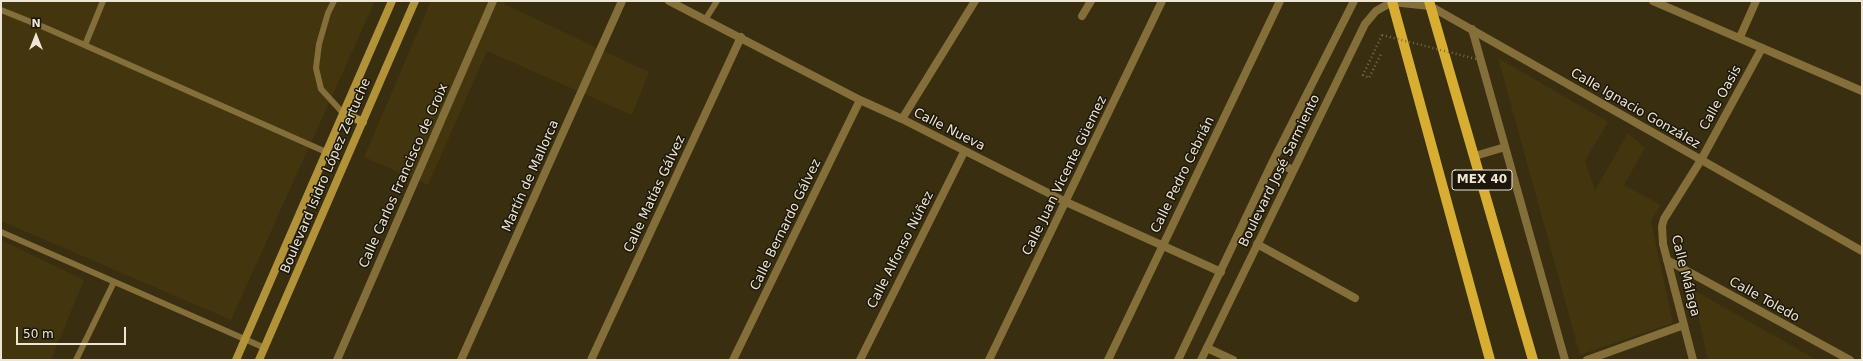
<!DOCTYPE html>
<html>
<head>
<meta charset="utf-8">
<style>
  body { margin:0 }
  #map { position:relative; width:1863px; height:361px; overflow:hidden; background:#392e10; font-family:"DejaVu Sans",sans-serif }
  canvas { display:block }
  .frame { position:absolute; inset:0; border:2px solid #ede6d5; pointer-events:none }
  .north { position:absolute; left:16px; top:16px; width:40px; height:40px; -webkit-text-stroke:3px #1c170a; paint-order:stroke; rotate:0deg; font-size:11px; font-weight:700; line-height:16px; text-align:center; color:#ede6d5 }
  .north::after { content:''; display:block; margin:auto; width:14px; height:18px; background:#ede6d5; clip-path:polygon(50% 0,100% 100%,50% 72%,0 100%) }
  .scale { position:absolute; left:16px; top:327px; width:110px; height:18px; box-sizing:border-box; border:2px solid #ede6d5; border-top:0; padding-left:5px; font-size:12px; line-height:14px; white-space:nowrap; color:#ede6d5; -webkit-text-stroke:3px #1c170a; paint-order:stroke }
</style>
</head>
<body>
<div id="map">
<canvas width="1863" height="361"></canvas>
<div class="frame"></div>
<div class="north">N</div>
<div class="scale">50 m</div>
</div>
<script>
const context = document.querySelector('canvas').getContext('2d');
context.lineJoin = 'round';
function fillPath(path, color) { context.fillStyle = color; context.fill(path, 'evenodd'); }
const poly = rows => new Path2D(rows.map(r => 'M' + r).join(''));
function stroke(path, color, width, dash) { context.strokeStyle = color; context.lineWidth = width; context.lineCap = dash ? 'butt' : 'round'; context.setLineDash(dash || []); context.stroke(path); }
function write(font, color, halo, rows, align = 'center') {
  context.font = font + ' "DejaVu Sans",sans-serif'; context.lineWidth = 3; context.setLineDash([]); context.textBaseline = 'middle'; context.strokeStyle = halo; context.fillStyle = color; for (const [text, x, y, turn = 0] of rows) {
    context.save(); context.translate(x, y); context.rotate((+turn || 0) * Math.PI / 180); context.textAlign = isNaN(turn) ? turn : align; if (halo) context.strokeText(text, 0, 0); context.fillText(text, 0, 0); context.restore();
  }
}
const built = poly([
  [1,1,375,1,231,320,1,221],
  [431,1,505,1,504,4,649,72,632,115,487,51,428,185,364,157],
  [1498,58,1608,122,1585,161,1595,190,1628,133,1645,148,1624,185,1661,205,1651,221,1673,323,1580,355],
  [1,240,84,280,51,360,1,360],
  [1692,289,1817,360,1708,360]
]);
const path = poly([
  [1382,35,1363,75,1369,78,1382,52]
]);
const service = poly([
  [334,1,328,13,319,44,316,68,321,89,343,113],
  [1,10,46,28,326,152],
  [705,20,717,1],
  [85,45,103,1],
  [1,232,265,348],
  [76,360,114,282]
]);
const minor = poly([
  [669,1,860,100,902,119,1066,202,1221,272],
  [1082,16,1091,1],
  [1472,29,1565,360],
  [1740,37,1756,1],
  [902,119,975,1],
  [1475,156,1505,147],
  [1257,244,1355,298],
  [1667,260,1850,360],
  [1207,348,1233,360],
  [337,360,493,1],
  [461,360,622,1],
  [591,360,741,37],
  [733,360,860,100],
  [860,360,964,152],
  [989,360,1162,1],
  [1108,360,1280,1],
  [1587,360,1684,325],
  [1693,360,1663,244,1662,226,1664,219,1701,160,1762,48]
]);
const tertiary = poly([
  [1653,1,1862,91],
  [1273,161,1293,170],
  [1178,360,1273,161,1354,1],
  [1201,360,1365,24,1376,11,1392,2,1430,6,1862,251]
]);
const secondary = poly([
  [343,113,363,122],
  [236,360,392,1],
  [259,360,415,1]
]);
const primary = poly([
  [1392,1,1490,360],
  [1429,1,1533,360]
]);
const pathBridge = poly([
  [1382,35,1476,59]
]);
const shields = [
  [1482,180,60]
];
const shieldNames = [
  ["MEX 40",1482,180]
];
const streetNames = [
  ["Calle Oasis",1721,98,-61],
  ["Calle Ignacio González",1635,109,30],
  ["Calle Nueva",949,130,27],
  ["Boulevard José Sarmiento",1280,171,-64],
  ["Calle Pedro Cebrián",1183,175,-64],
  ["Boulevard Isidro López Zertuche",326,176,-67],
  ["Calle Carlos Francisco de Croix",404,176,-66],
  ["Martín de Mallorca",531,176,-66],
  ["Calle Juan Vicente Güemez",1065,176,-64],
  ["Calle Matías Gálvez",655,194,-65],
  ["Calle Bernardo Gálvez",786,225,-64],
  ["Calle Alfonso Núñez",901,250,-63],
  ["Calle Málaga",1685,276,76],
  ["Calle Toledo",1764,300,29]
];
fillPath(built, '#43350e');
stroke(path, '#746b51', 2.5, [1, 3]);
stroke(service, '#846f3b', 6);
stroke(minor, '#846f3b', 8);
stroke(tertiary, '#846f3b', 8);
stroke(secondary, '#b39339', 8);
stroke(primary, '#d8ae32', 10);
stroke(pathBridge, '#746b51', 2.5, [1, 3]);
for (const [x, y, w] of shields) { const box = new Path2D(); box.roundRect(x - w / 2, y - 10, w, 20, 3); context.fillStyle = '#1c170a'; context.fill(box); stroke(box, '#ede6d5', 1); }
write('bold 12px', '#ede6d5', null, shieldNames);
write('13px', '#ede6d5', '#1c170a', streetNames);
</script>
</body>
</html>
